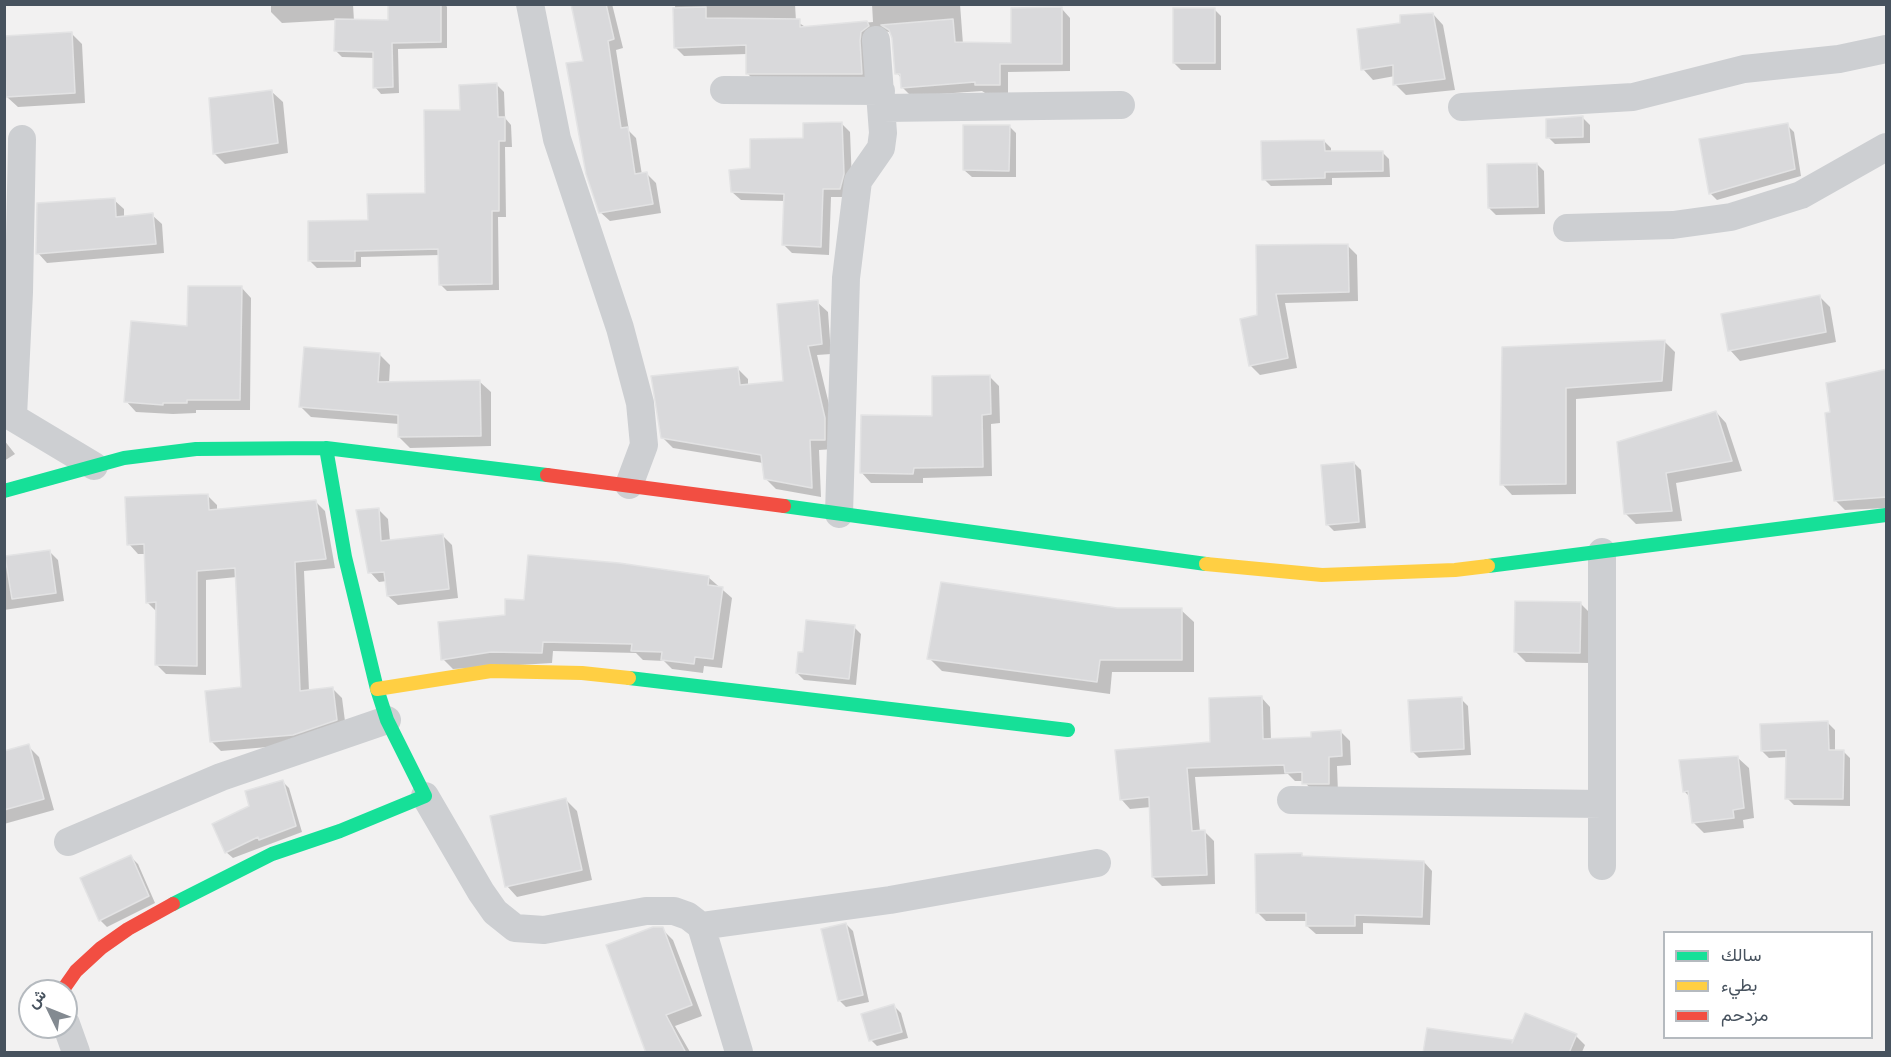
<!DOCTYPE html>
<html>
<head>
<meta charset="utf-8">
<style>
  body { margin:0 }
  #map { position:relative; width:1891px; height:1057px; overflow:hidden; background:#f2f1f1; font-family:Manrope,Vazirmatn,sans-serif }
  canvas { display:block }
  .frame { position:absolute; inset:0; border:6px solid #47525e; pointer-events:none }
  .legend { position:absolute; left:1663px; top:931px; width:210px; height:108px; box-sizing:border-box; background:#fff; border:2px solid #b5babf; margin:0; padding:8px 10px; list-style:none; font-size:18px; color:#47525e }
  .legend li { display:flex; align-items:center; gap:12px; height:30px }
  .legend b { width:30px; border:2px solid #b5babf }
  .north { position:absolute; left:18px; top:979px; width:60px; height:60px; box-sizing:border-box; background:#fff; border:2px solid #b5babf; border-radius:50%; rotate:313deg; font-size:16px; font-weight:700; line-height:24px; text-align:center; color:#47525e }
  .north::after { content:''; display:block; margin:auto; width:21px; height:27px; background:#838a91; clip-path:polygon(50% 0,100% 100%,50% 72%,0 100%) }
</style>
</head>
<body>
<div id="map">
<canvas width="1891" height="1057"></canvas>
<div class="frame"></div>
<ul class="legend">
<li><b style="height:8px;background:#16e098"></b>سالك</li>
<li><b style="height:8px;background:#ffcf43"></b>بطيء</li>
<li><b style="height:8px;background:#f24e42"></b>مزدحم</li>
</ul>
<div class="north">ش</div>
</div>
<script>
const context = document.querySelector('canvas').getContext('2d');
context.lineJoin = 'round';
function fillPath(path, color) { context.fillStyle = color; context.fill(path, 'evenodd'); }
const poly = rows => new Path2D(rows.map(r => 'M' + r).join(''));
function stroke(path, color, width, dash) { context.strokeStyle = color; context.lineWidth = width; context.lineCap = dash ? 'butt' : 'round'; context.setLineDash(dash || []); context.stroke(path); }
const shadow = poly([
  [271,4,353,4,354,21,389,21,389,4,445,4,447,7,447,48,398,49,399,93,381,94,375,87,374,58,342,57,336,51,336,20,282,23,271,12],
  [572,4,612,4,623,48,616,50,629,131,636,138,642,175,647,174,656,183,661,213,610,221,600,212,585,62],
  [675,4,795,4,796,21,807,28,873,22,872,4,960,4,963,44,1012,44,1062,9,1070,18,1070,71,1008,72,1008,93,985,93,982,91,911,96,903,88,902,79,897,73,892,33,885,31,870,82,756,82,747,73,747,54,684,56,676,48],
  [1214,9,1221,16,1221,70,1181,70,1174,63],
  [1433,14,1443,25,1455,90,1406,95,1395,84,1395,76,1373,80,1363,69,1402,24],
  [71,33,82,44,85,103,18,107,7,97],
  [497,85,504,92,505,118,511,125,512,147,505,147,506,217,498,217,499,290,447,291,440,284,440,255,361,257,361,267,317,268,310,261,369,221,427,194,462,111],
  [272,92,283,102,288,153,225,164,214,153],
  [1583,118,1590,125,1590,143,1555,144,1548,137],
  [842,124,850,132,852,183,849,197,831,197,829,255,792,253,783,244,785,201,741,200,732,192,752,169],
  [1787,125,1794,132,1801,176,1717,200,1710,193],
  [1009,126,1016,133,1016,177,972,177,964,170],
  [1324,141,1331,148,1331,153,1382,152,1389,159,1390,177,1332,178,1332,185,1271,186,1264,179],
  [1537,164,1544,171,1545,214,1496,215,1489,208],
  [114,200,124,209,124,218,152,215,162,224,164,253,47,263,38,253],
  [1347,245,1357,255,1358,301,1285,303,1297,368,1260,375,1250,365,1259,317,1258,247],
  [241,287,251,298,250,410,196,410,196,413,173,414,136,412,126,401,189,327],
  [1819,296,1830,307,1836,342,1740,361,1730,350],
  [817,302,828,312,831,354,817,355,835,429,834,449,819,450,821,497,776,489,766,479,763,463,673,448,663,438,737,368,748,379,748,385,785,382],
  [1664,341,1675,352,1672,391,1576,399,1576,494,1512,495,1502,484,1503,348],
  [379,354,390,365,389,383,480,382,491,392,491,446,410,448,399,437,399,424,311,417,300,406],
  [1886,370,1886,508,1845,510,1835,500,1832,413],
  [989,376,999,386,1000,423,991,424,992,476,923,478,923,483,871,483,862,473],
  [1716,412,1726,423,1742,471,1676,483,1682,521,1636,524,1625,513],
  [4,440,15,454,4,461],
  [1354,463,1361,470,1366,528,1334,531,1327,524],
  [207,495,217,505,217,510,315,501,325,511,335,568,304,571,309,691,332,688,342,698,346,729,303,744,221,751,211,741,242,688,237,577,206,580,206,675,166,674,156,664,157,612,147,602,146,554,138,554,129,544],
  [378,509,388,519,390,541,442,535,452,545,458,598,398,605,388,596,387,581,379,582,370,572],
  [49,551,58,560,64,601,4,610,4,568],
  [708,577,732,598,722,668,704,666,703,673,672,669,664,661,643,660,636,653,553,651,552,663,453,669,443,659,526,601],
  [1580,603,1591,614,1590,663,1526,662,1515,651],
  [1116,609,1181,610,1194,622,1194,672,1112,672,1110,694,942,671,929,658],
  [854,627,861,634,856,685,804,680,797,673,804,654],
  [1261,697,1270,707,1271,740,1313,739,1341,732,1350,741,1351,765,1337,766,1338,793,1313,792,1304,781,1295,781,1288,774,1195,777,1200,832,1205,832,1214,841,1215,884,1162,886,1153,877,1151,807,1130,809,1121,799,1212,743],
  [1461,699,1468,706,1471,755,1419,758,1412,751],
  [1828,723,1835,730,1835,751,1843,751,1850,758,1850,806,1794,805,1787,798,1787,757,1769,758,1762,751],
  [28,746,39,757,54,810,4,824,4,753],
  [1738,758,1749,768,1754,818,1743,820,1744,828,1704,833,1693,822,1690,797,1684,791],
  [282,781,289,788,302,832,233,858,226,852,251,807],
  [566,800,577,811,592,880,517,897,507,886],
  [1302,855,1305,858,1424,862,1432,871,1430,925,1363,923,1363,934,1316,934,1307,926,1307,921,1266,921,1258,913],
  [131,857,138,864,155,903,107,927,100,920],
  [846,924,853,931,869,1002,846,1007,839,1000],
  [662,929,673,940,702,1016,675,1026,690,1052,648,1052],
  [894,1006,901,1013,908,1038,877,1046,870,1039],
  [1429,1029,1515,1042,1576,1036,1585,1045,1582,1052,1425,1052]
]);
const building = poly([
  [388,4,441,4,441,42,392,43,393,87,373,88,373,52,334,51,335,19,388,20,388,4],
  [571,4,606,4,614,39,608,41,621,128,628,127,635,174,647,172,653,204,599,213,586,174,566,63,583,61,571,4],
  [706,7,706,18,800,19,800,27,867,21,869,26,861,32,860,41,862,74,746,74,746,45,674,48,673,8,706,7],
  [1062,7,1062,64,1000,64,1000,85,975,85,975,82,901,88,900,74,895,74,892,38,889,30,881,25,953,19,955,42,1011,43,1011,8,1062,7],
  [1173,8,1215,8,1215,63,1173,63,1173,8],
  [1433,13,1445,79,1393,85,1393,65,1361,70,1357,29,1400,23,1400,15,1433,13],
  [72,32,75,93,6,97,4,36,72,32],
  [497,83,498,117,505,117,505,141,499,141,499,211,492,211,492,284,439,285,438,249,355,251,355,261,308,261,308,221,368,220,367,194,425,193,424,110,460,110,459,85,497,83],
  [272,90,278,143,213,154,209,98,272,90],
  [1583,116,1583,137,1546,138,1546,119,1583,116],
  [842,122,844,174,840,189,823,189,821,247,782,245,784,194,731,192,729,170,750,168,750,139,803,138,803,123,842,122],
  [1788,123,1795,169,1709,194,1699,139,1788,123],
  [963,125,1010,125,1009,171,963,170,963,125],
  [1324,140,1325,151,1383,151,1383,171,1325,172,1325,178,1262,180,1261,141,1324,140],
  [1537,163,1538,207,1488,208,1487,164,1537,163],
  [115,198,116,217,153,213,156,244,36,254,37,203,115,198],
  [1348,244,1349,292,1276,294,1288,358,1249,366,1240,319,1257,315,1256,245,1348,244],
  [188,286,242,286,240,400,187,400,187,403,163,403,163,405,124,402,131,321,187,326,188,286],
  [1820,295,1826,332,1728,351,1721,314,1820,295],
  [818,300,822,344,808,346,825,418,825,440,810,440,812,488,764,479,761,455,661,438,651,376,738,367,740,385,783,381,777,304,818,300],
  [1665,340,1662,381,1566,388,1566,484,1500,485,1502,347,1665,340],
  [304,347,380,353,378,382,480,380,481,436,398,437,398,415,299,407,304,347],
  [1887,369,1887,497,1834,501,1825,413,1830,412,1826,383,1887,369],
  [990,375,991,414,982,415,983,467,914,468,913,474,860,473,861,415,932,416,932,376,990,375],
  [1716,411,1732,461,1666,473,1672,511,1624,514,1617,442,1716,411],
  [1354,462,1359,522,1326,525,1321,465,1354,462],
  [208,494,209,510,316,500,326,559,295,562,300,691,333,687,337,720,293,735,210,742,205,691,241,687,235,568,197,571,197,666,155,665,156,602,146,603,144,544,127,545,125,497,208,494],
  [379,508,381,541,443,534,449,589,387,596,384,572,368,573,356,510,379,508],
  [50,550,56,593,12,599,5,556,50,550],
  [528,555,619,563,709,576,708,585,723,587,713,659,695,657,694,664,661,660,662,652,631,651,632,644,543,642,542,653,491,652,441,660,438,622,505,615,505,599,524,600,528,555],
  [941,582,1117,608,1182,608,1182,660,1100,660,1097,682,927,659,941,582],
  [1515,601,1581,602,1580,653,1514,652,1515,601],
  [806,620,855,625,849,679,796,673,798,652,803,652,806,620],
  [1262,696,1263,739,1311,737,1311,732,1341,730,1342,756,1329,757,1329,784,1302,784,1302,772,1285,773,1284,765,1187,768,1192,831,1205,830,1207,875,1152,877,1149,797,1120,800,1115,750,1210,742,1209,698,1262,696],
  [1462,697,1464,749,1411,752,1408,700,1462,697],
  [1828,721,1829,750,1844,750,1843,799,1785,799,1786,750,1761,751,1760,724,1828,721],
  [29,744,44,799,4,810,4,751,29,744],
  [1738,756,1744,808,1733,810,1734,818,1692,823,1688,791,1683,792,1679,760,1738,756],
  [283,780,296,826,259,840,258,837,225,853,212,824,249,806,245,791,283,780],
  [566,798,582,870,505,887,490,816,566,798],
  [1302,853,1302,856,1424,861,1422,917,1355,915,1355,926,1306,926,1306,913,1256,913,1255,854,1302,853],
  [131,855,149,896,99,921,80,878,131,855],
  [846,923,863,995,838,1001,821,929,846,923],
  [653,927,663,927,692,1005,666,1015,686,1053,646,1053,606,945,653,927],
  [894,1004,902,1032,869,1041,861,1014,894,1004],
  [1525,1013,1577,1034,1569,1053,1423,1053,1427,1028,1513,1040,1512,1043,1525,1013]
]);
const street = poly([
  [530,4,557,139,620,328,640,403,644,445,629,485],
  [724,90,881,91],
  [1462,107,1633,97,1744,69,1839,59,1886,49],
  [883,108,1121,105],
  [1567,228,1673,225,1731,217,1801,195,1886,147],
  [4,412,94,466],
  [13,416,19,292,22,139],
  [839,514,846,278,858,181,881,148,883,133,876,40],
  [1602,552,1602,866],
  [425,796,481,892,495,912,515,928,544,930,646,911,674,911,688,916,701,926,739,1052],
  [1291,800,1602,804],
  [68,842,221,777,387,720],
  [701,926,890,900,1097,863],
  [66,1024,76,1052]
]);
const fast = poly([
  [4,491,124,458,196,449,326,448,547,475],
  [784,506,1206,564],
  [1488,566,1886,515],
  [629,678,1068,730],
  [173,904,272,854,340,831,425,796,387,720,377,689,345,557,326,448]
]);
const slow = poly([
  [1206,564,1322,575,1455,570,1488,566],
  [377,689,491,671,582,673,629,678]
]);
const jam = poly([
  [547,475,784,506],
  [62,991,76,971,101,948,128,929,173,904]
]);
fillPath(shadow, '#0003');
fillPath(building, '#d9d9db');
stroke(building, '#e3e3e4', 1.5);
stroke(street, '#cdcfd2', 28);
stroke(fast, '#16e098', 14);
stroke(slow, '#ffcf43', 14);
stroke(jam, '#f24e42', 14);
</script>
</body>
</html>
